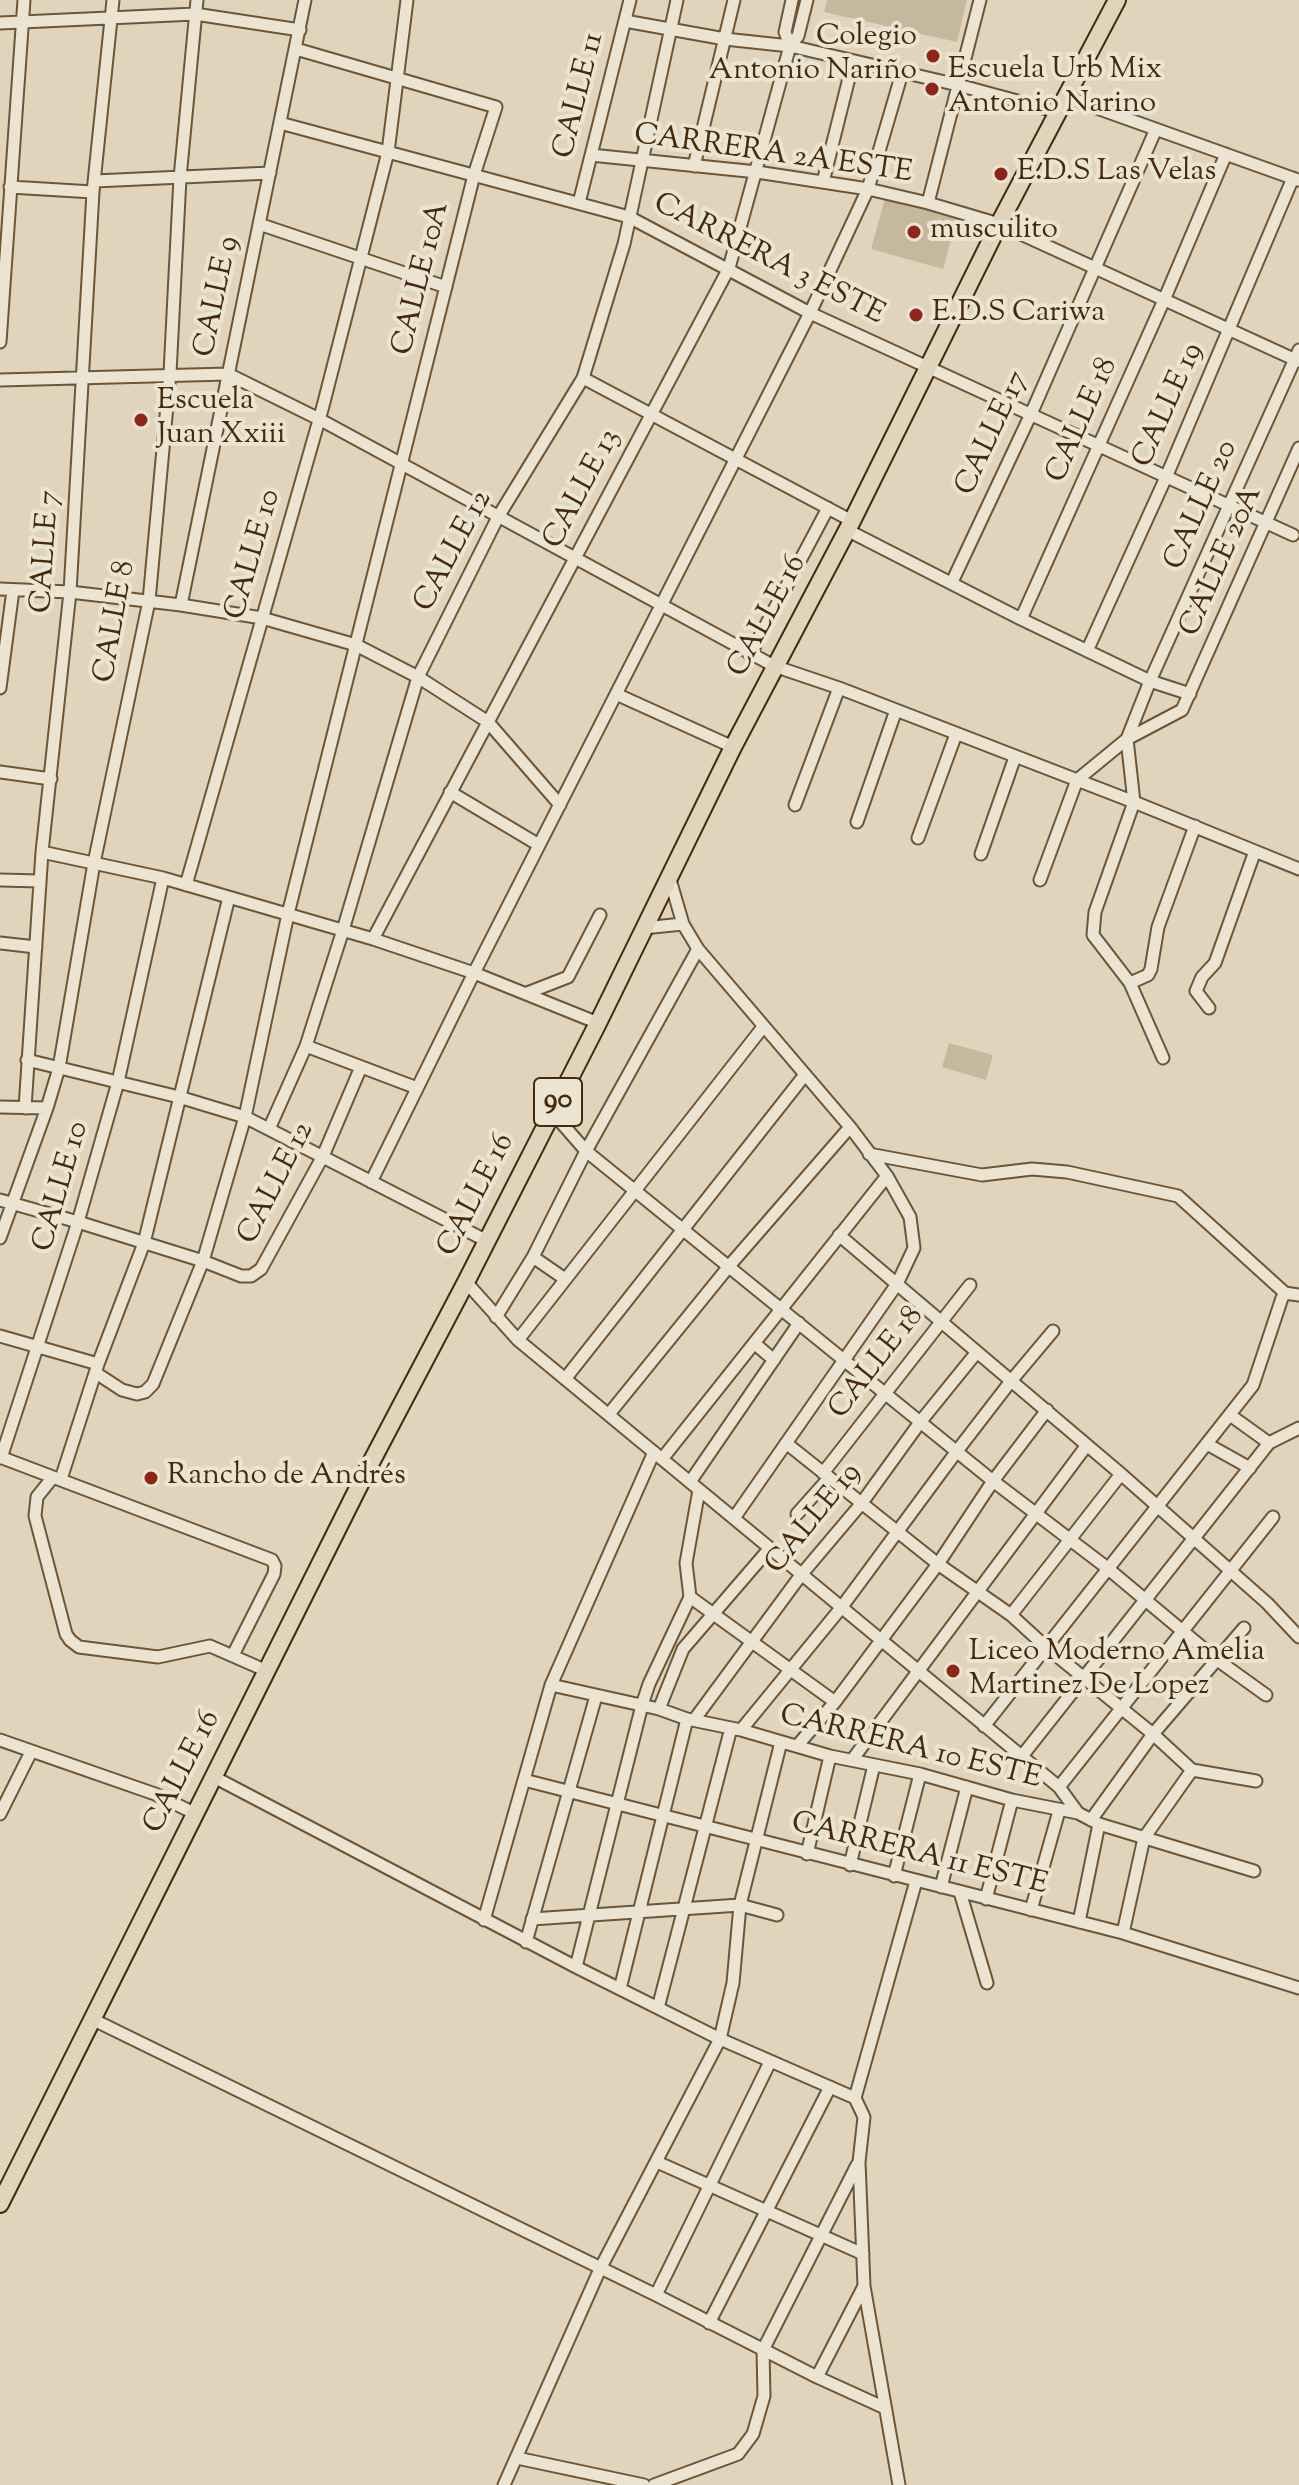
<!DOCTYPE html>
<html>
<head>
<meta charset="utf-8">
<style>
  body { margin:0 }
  canvas { display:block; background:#e0d5bc }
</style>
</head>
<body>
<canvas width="1299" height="2485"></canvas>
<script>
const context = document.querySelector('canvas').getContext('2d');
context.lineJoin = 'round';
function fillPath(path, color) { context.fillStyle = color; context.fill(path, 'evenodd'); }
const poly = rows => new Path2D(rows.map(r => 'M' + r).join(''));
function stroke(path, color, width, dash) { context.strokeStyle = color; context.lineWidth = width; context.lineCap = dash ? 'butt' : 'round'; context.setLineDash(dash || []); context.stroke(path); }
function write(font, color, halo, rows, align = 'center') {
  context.font = font + ' "Sorts Mill Goudy",serif'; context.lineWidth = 8; context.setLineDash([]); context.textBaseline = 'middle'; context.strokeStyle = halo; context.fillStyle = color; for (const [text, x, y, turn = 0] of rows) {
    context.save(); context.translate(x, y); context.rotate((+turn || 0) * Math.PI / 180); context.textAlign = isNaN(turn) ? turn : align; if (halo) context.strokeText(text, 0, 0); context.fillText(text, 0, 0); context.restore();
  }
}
const green = poly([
  [827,0,967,0,957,42,824,12],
  [886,195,958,215,943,269,871,249],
  [949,1043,993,1055,986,1080,942,1067]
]);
const minor = poly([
  [625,21,725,39,790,46,958,85,1058,112],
  [0,23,195,14,300,30],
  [790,46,785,32,792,0],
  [1066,97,1298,180],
  [280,123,629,217,810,313,1293,535],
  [591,155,757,172,868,189,928,203,999,224,1298,361],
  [694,166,734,0],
  [95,181,270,173],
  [823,182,853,62],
  [10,187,93,192],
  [579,203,630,0],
  [928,203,980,0],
  [259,224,446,287],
  [0,342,24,0],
  [583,378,852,521],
  [0,380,228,374,319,419,774,666,839,688,1134,802,1299,869],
  [847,530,1021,619,1150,681,1190,694],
  [952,582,1031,414,1156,129],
  [0,589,70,592,181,605,262,618,356,645,418,677,488,722,560,805],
  [181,605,305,0],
  [1021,619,1164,300,1226,154],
  [1087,651,1167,475,1293,178],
  [750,655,828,508],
  [0,688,13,590],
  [616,694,733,747],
  [0,772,51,779],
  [450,792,539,845],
  [795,805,839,688],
  [857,822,896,710],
  [918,838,956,734],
  [42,852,163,878,373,939,474,973,598,1023],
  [981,854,1015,757],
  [669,876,683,924,698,949,850,1127,887,1176,910,1217,914,1248,897,1284,734,1518],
  [0,880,40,881],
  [1040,880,1077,780,1127,739,1182,710,1299,448],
  [186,885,323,406,388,152,407,0],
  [643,928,683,924],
  [373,939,729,268,790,46,798,36,807,0],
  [0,943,36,947],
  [1130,983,1148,975,1151,969,1158,927,1195,826],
  [527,993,568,977,600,915],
  [1209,1008,1196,991,1202,977,1215,963,1255,851],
  [306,1046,417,1088],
  [1163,1058,1130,983,1093,935,1095,912,1134,802,1127,739,1150,681,1299,350],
  [27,1060,179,1097,245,1117,487,1241],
  [0,1107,47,1108],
  [25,1108,42,852,70,592,93,192,113,0],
  [552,1112,586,1151,993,1481,1106,1567,1216,1659,1266,1695],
  [269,1129,306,1046,343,930,418,677,498,517,583,378,624,244,677,0],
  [869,1154,982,1175,1032,1169,1067,1172,1178,1196,1285,1293],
  [371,1182,474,973,810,313,868,189,902,73],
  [0,1200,78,1222,203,1261,241,1276,251,1276,261,1269,323,1156,361,1067],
  [839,1235,1121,1474,1267,1603,1299,1637],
  [0,1238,47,1108,59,1068,94,863,149,601,170,373,180,178,197,0],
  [533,1257,565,1279],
  [466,1282,518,1340,1059,1787,1078,1813],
  [496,1317,533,1257,586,1151,698,949],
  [0,1336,98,1364],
  [518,1340,763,1027],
  [754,1343,774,1360],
  [96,1373,122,1390,137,1394,145,1392,153,1384,203,1261,245,1117,288,914,474,175,496,107,296,49],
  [565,1379,804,1076],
  [609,1414,730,1265,850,1127],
  [1230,1415,1269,1443],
  [786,1443,938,1564,1011,1615,1046,1647,1153,1734,1192,1770,1256,1781],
  [1207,1444,1250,1468],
  [0,1457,272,1560,275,1566,274,1574,233,1655],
  [1,1458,78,1222,118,1082,163,878],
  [662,1459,887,1176],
  [823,1473,970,1285],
  [53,1477,37,1497,35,1516,66,1634,70,1640,79,1647,158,1657,210,1646,267,1671],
  [61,1479,98,1364,144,1243,229,897],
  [690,1482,799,1323],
  [797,1514,829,1478],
  [690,1597,835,1702],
  [1011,1615,1121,1474],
  [551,1685,659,1709,687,1719,741,1730,830,1756,920,1774,1012,1800,1078,1813,1099,1824,1254,1871],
  [659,1709,683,1649,770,1548],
  [694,1720,801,1575,861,1504,921,1421,977,1352],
  [984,1726,1253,1385,1282,1298,1285,1293,1299,1295],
  [741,1730,841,1608,957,1451,1011,1381,1053,1331],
  [0,1740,155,1794,194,1813],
  [797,1746,835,1702,938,1564,993,1481,1047,1410],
  [1022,1756,1269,1443,1299,1428],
  [852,1760,1087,1445],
  [214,1777,576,1967,720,2039,855,2098],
  [524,1780,1123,1933,1299,1988],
  [1059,1787,1273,1517],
  [0,1814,31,1752],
  [1091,1820,1153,1734,1244,1628],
  [807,1854,830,1756],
  [850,1865,874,1765],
  [894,1876,920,1774],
  [941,1887,967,1787],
  [960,1892,987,1983],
  [986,1899,1012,1800],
  [1031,1910,1059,1811],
  [532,1919,740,1905,777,1915],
  [484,1920,551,1685,654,1452],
  [1079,1922,1099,1824],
  [1123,1933,1144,1838,1192,1770],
  [526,1942,596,1696],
  [576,1967,642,1705,649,1684,690,1597,686,1563,699,1490],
  [620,1989,687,1719],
  [658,2008,731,1728],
  [94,2020,656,2295,817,2377,885,2408],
  [657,2162,863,2254],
  [656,2295,770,2062],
  [709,2323,830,2087],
  [817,2377,864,2286],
  [517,2458,644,2485],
  [504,2485,600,2269,720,2039,733,1983,740,1905,781,1742],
  [654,2485,738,2454,753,2434,764,2396,763,2350,857,2165],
  [899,2485,864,2286,859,2162,864,2117,855,2098,916,1881]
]);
const highway = poly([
  [0,2204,366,1472,466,1282,598,1023,733,747,852,521,999,224,1117,0]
]);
const markers = [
  [933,56,8,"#8f2418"],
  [932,89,8,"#8f2418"],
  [1001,174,8,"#8f2418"],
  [914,232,8,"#8f2418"],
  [916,315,8,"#8f2418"],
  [141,420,8,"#8f2418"],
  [151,1478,8,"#8f2418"],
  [953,1671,8,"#8f2418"]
];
const shields = [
  [558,1102,48]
];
const shieldNames = [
  ["90",558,1102]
];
const poiNames = [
  ["Colegio",917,39,"right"],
  ["Antonio Nariño",917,73,"right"],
  ["Escuela Urb Mix",948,72],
  ["Antonio Narino",948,106],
  ["E.D.S Las Velas",1017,174],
  ["musculito",930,232],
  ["E.D.S Cariwa",932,315],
  ["Escuela",157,403],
  ["Juan Xxiii",157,437],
  ["Rancho de Andrés",167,1478],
  ["Liceo Moderno Amelia",969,1654],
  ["Martinez De Lopez",969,1688]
];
const streetNames = [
  ["CALLE 11",581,96,-76],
  ["CARRERA 2A ESTE",773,156,8],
  ["CARRERA 3 ESTE",768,261,27],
  ["CALLE 10A",423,279,-76],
  ["CALLE 9",219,297,-78],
  ["CALLE 19",1170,406,-66],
  ["CALLE 18",1084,421,-66],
  ["CALLE 17",994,434,-65],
  ["CALLE 13",584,490,-62],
  ["CALLE 20",1203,506,-66],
  ["CALLE 7",48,552,-86],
  ["CALLE 12",455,552,-62],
  ["CALLE 10",255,555,-74],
  ["CALLE 20A",1223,562,-66],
  ["CALLE 16",769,617,-62],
  ["CALLE 8",117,622,-80],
  ["CALLE 12",278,1184,-63],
  ["CALLE 10",63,1187,-74],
  ["CALLE 16",478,1196,-63],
  ["CALLE 18",878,1364,-52],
  ["CALLE 19",815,1520,-51],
  ["CARRERA 10 ESTE",910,1749,14],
  ["CALLE 16",184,1773,-63],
  ["CARRERA 11 ESTE",919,1856,14]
];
fillPath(green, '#c6b89e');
stroke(minor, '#6c5637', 15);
stroke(highway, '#452b0b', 20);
stroke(minor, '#ebe4d3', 11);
stroke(highway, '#e0d5bc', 16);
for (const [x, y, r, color] of markers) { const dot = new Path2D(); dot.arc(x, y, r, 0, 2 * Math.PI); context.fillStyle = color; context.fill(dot); stroke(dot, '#ebe4d3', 3); }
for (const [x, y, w] of shields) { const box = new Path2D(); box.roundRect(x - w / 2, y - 24, w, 48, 6); context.fillStyle = '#ebe4d3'; context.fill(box); stroke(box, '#452b0b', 2); }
write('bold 28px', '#452b0b', null, shieldNames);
write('30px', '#452b0b', '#ebe4d3', poiNames, 'left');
write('30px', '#452b0b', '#ebe4d3', streetNames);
</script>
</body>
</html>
